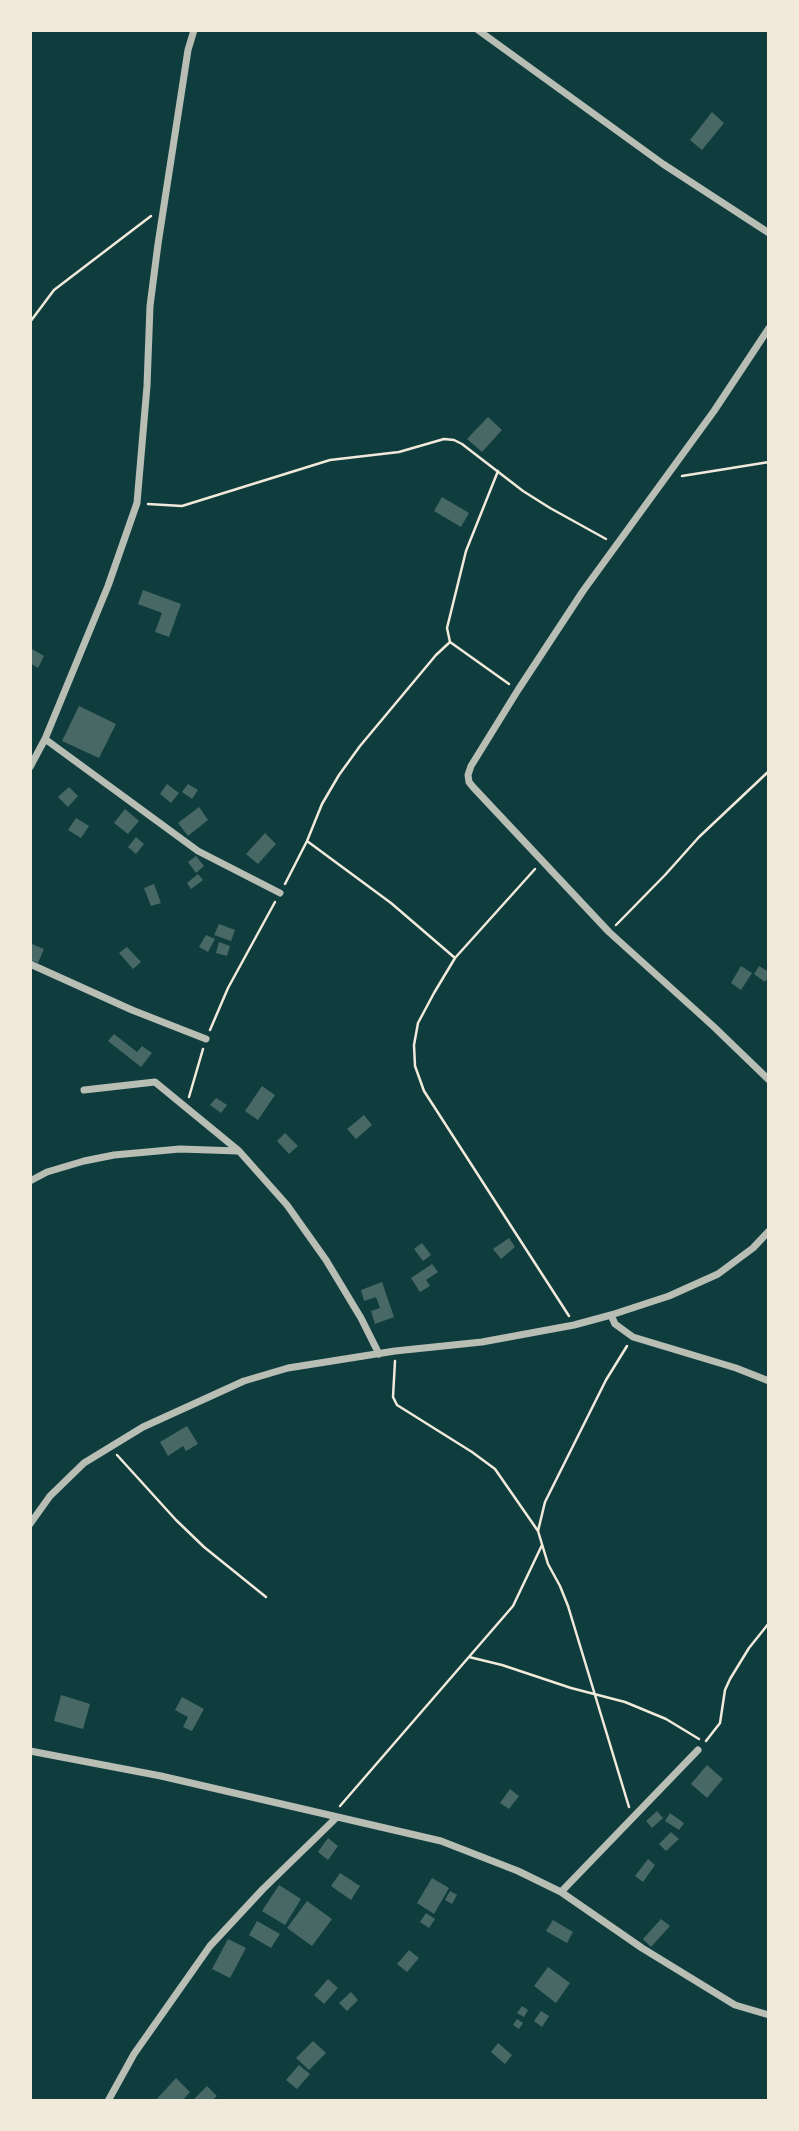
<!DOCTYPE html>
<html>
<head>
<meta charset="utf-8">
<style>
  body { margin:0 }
  #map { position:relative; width:799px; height:2131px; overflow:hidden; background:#0f3d3e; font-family:"Asap Condensed",sans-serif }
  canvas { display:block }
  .frame { position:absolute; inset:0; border:32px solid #f1e9da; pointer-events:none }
</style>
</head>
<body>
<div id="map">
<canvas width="799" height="2131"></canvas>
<div class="frame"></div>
</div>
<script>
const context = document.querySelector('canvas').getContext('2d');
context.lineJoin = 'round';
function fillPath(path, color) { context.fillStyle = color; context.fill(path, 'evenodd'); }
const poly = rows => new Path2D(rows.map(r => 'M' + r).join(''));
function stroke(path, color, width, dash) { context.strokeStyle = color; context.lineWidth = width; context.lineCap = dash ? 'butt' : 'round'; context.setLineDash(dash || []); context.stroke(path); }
const building = poly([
  [712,112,724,123,702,150,690,140],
  [488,417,502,430,482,452,467,439],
  [442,497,469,513,461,527,434,511],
  [143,590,181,604,169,637,155,632,162,613,138,604],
  [30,648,44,656,38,668,30,663],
  [79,706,116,724,99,758,62,741],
  [167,784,179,793,171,803,160,794],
  [188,784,198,790,192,799,182,792],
  [69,787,78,796,68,807,58,797],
  [199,807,208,820,188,836,178,823],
  [125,809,139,821,128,834,114,823],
  [76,818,89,826,81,838,68,830],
  [265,833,276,844,258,864,246,854],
  [136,837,144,844,136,854,128,847],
  [196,856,204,866,196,873,188,862],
  [198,874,203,880,191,889,187,883],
  [154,884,161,903,151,906,144,888],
  [219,924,235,930,231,941,214,935],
  [206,935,215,939,208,952,199,947],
  [219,942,230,946,227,956,216,953],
  [32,944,44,949,38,963,30,960,30,950],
  [127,947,141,962,133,969,119,953],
  [741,966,752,973,741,990,731,983],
  [759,966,769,972,769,976,765,982,754,974],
  [114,1034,137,1052,142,1046,152,1053,141,1067,108,1041],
  [262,1086,275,1095,258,1120,245,1111],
  [216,1098,227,1105,221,1113,210,1105],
  [364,1115,372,1125,356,1139,347,1129],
  [285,1133,298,1146,289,1154,277,1141],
  [509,1238,515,1247,501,1259,493,1249],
  [422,1243,431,1255,423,1261,414,1249],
  [432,1264,438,1272,426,1280,430,1286,420,1292,411,1278],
  [382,1282,394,1317,375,1324,371,1311,380,1308,376,1297,364,1301,361,1290],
  [187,1426,198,1444,186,1451,183,1446,168,1456,160,1442],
  [61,1695,90,1704,83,1729,54,1721],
  [182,1697,204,1709,192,1731,183,1727,188,1717,175,1710],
  [707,1765,723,1779,707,1798,691,1784],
  [510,1789,519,1796,509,1809,500,1803],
  [657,1811,663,1818,652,1828,646,1821],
  [670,1813,684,1823,679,1830,665,1821],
  [671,1832,679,1839,666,1851,659,1844],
  [328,1838,338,1846,328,1860,318,1852],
  [648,1859,655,1865,643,1882,635,1876],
  [340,1873,360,1886,351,1900,331,1886],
  [432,1878,449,1888,434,1914,417,1903],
  [279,1885,301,1899,285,1925,262,1911],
  [450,1891,457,1895,452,1904,445,1900],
  [307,1901,332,1919,312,1946,287,1928],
  [426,1913,435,1919,429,1928,420,1922],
  [661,1919,670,1926,651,1947,643,1939],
  [553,1920,573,1932,567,1943,546,1931],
  [257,1921,280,1934,271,1948,249,1935],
  [228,1939,246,1948,230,1978,212,1969],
  [409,1950,419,1958,407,1972,397,1964],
  [548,1967,570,1983,556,2003,534,1986],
  [328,1979,338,1988,324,2004,314,1995],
  [351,1992,358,2000,347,2011,339,2003],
  [522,2006,528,2010,524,2017,517,2013],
  [541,2011,549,2016,542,2027,534,2021],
  [517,2019,523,2023,519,2029,513,2025],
  [313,2041,326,2053,309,2070,296,2058],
  [498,2043,512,2055,505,2064,491,2052],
  [299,2065,310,2074,297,2089,286,2080],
  [176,2078,190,2092,182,2101,155,2101],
  [207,2086,217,2096,211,2101,197,2101,194,2099]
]);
const path = poly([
  [30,322,54,290,151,216],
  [498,471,466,551,447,628,450,642,509,684],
  [682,476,769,462],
  [148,504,182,506,330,460,399,452,444,439,454,440,462,444,523,491,550,508,606,539],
  [307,841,391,903,455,958],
  [535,869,455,958,434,993,418,1023,414,1045,415,1066,424,1091,569,1316],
  [285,884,307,841,322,804,339,775,360,746,436,655,450,642],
  [616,925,665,875,699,837,769,771],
  [210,1030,228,988,275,902],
  [189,1097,203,1049],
  [627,1346,606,1380,545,1502,538,1531,548,1564,560,1586,568,1606,629,1807],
  [395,1361,393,1397,397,1405,472,1452,495,1469,538,1531],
  [117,1455,176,1520,204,1547,266,1597],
  [469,1657,502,1665,571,1688,625,1702,666,1719,699,1739],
  [706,1741,720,1723,725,1690,730,1679,749,1648,769,1623],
  [340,1806,513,1606,542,1545]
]);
const minor = poly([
  [478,30,663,164,769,233],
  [769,328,714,411,583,591,518,690,471,766,468,775,469,782,473,787,609,932,713,1026,769,1080],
  [45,739,198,851,280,893],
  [30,767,45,739,108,586,137,503,147,386,150,306,158,244,188,50,194,30],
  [30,964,132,1010,206,1039],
  [84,1090,155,1082,239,1151,287,1205,326,1260,361,1318,379,1354],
  [30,1181,47,1172,84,1161,114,1155,180,1149,238,1151],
  [611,1315,615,1324,633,1337,736,1368,769,1381],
  [30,1524,50,1496,84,1463,143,1427,244,1381,288,1368,395,1351,482,1342,574,1325,611,1315,669,1296,718,1274,753,1248,769,1231],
  [30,1751,161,1776,441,1841,518,1871,561,1892,642,1948,735,2005,769,2015],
  [561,1892,698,1750],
  [108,2101,134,2054,210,1946,263,1889,336,1818]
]);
fillPath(building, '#486865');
stroke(path, '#f1e9da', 2.5);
stroke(minor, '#b8beb3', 7);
</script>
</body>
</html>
